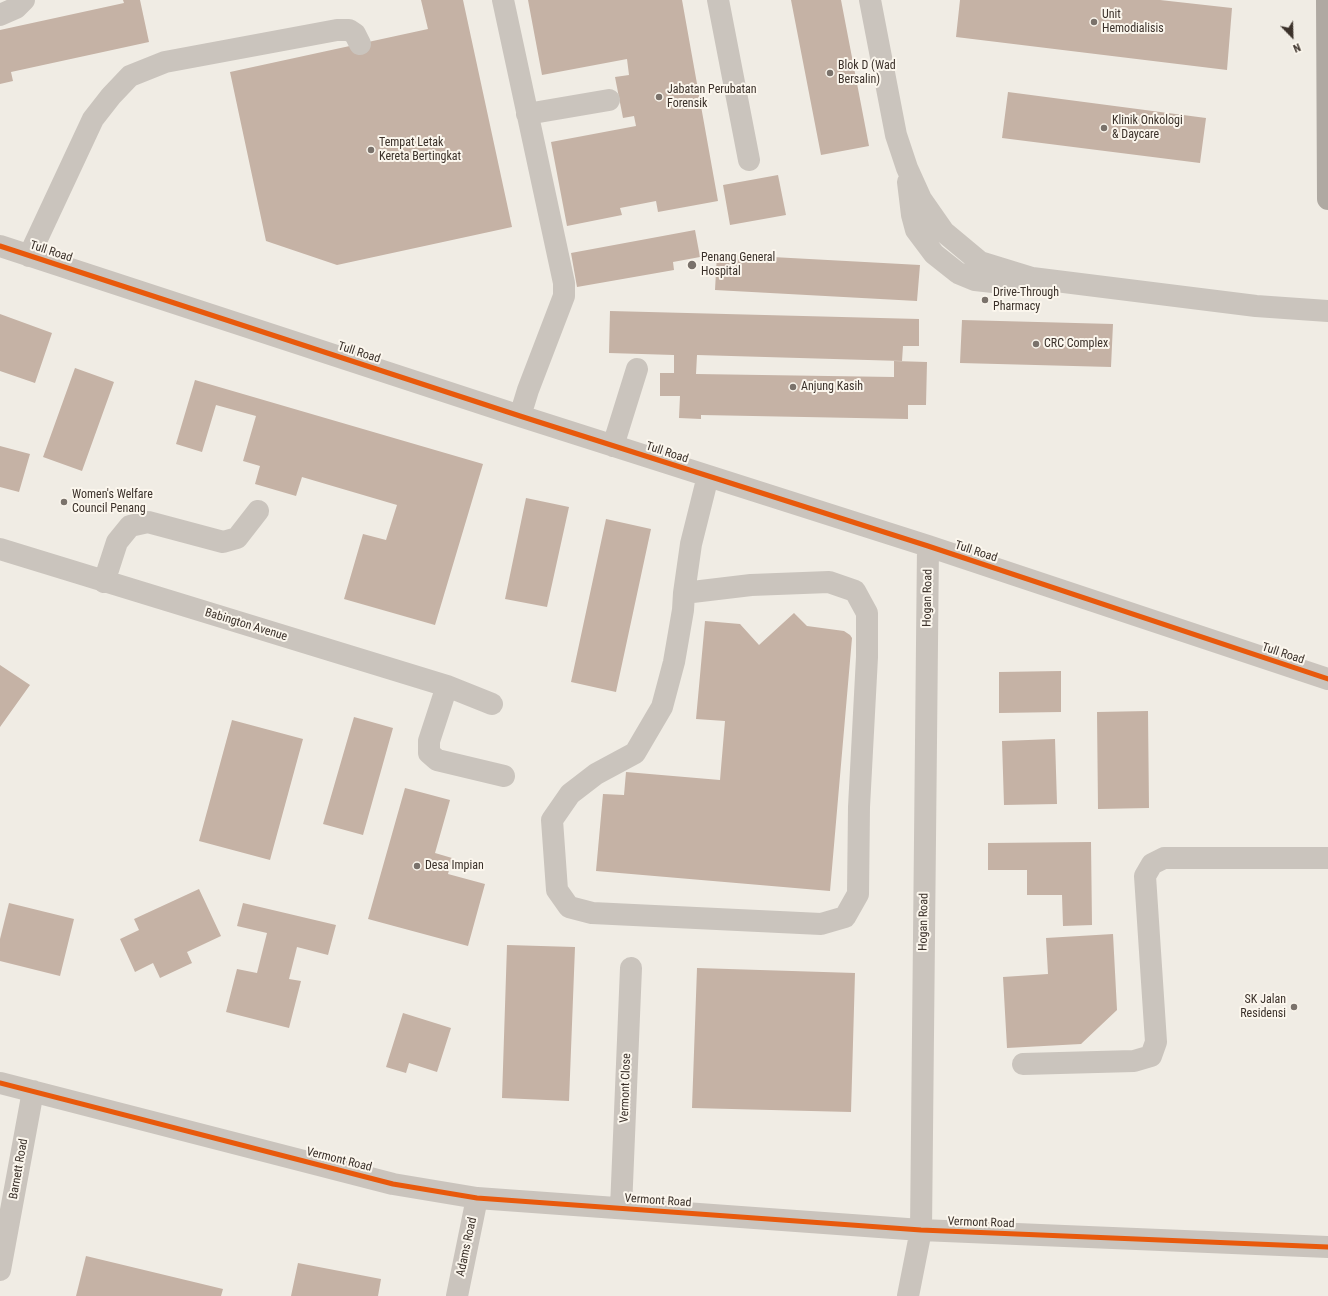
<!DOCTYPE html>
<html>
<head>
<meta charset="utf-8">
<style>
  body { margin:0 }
  #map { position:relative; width:1328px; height:1296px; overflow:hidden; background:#f0ece4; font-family:"Roboto Condensed",sans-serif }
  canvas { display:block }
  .north { position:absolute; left:1272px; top:16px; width:40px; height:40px; -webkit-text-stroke:3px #fbf6ed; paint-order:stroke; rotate:157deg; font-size:11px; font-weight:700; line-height:16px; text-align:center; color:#3b312a }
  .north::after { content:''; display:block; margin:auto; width:14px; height:18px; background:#3b312a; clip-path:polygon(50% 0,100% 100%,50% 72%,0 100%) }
</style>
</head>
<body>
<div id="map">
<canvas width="1328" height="1296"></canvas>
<div class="north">N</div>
</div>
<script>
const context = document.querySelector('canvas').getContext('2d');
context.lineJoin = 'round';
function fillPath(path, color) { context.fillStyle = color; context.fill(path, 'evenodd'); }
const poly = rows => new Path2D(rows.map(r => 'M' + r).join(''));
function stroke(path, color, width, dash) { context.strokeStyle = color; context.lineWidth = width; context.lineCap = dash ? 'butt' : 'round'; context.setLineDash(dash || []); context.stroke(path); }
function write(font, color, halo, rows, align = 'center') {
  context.font = font + ' "Roboto Condensed",sans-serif'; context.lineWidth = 4; context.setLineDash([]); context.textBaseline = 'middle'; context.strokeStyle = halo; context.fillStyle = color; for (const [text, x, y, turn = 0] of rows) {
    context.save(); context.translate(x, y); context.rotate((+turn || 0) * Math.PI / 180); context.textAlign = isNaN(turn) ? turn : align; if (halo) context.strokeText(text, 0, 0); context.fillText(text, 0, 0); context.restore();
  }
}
const building = poly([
  [123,0,140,0,149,42,11,72,13,81,0,84,0,30,124,3],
  [421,0,463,0,512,227,337,265,266,241,230,72,428,29],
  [528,0,682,0,718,201,658,212,656,201,620,208,622,215,567,226,551,142,636,126,634,116,623,118,615,77,629,75,627,59,542,75],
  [791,0,841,0,869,146,821,155],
  [960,0,1160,0,1232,8,1227,70,956,37],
  [1008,92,1206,118,1200,163,1002,138],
  [778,175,786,215,730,225,723,185],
  [695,230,700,257,673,262,674,270,577,287,571,253],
  [717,254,920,265,917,301,715,290],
  [610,311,919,319,919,346,903,346,902,361,697,355,696,374,894,377,894,361,927,362,926,405,908,405,908,419,701,415,701,419,679,418,680,396,660,396,660,373,674,373,674,355,609,353],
  [0,314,52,333,35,383,0,371],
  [962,320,1113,324,1111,367,960,363],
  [75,368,114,382,82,471,43,457],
  [195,380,483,464,435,625,344,599,363,534,386,540,397,505,302,477,296,496,255,484,260,466,243,461,256,416,216,405,202,452,176,444],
  [0,446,30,454,19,492,0,487],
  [526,498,569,507,547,607,505,599],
  [606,519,651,529,616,692,571,682],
  [794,613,807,626,844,631,850,635,852,638,830,891,596,871,603,794,624,795,626,772,720,780,725,721,696,719,705,621,740,624,759,645],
  [0,665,30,685,0,727],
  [1061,671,1061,712,999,713,999,672],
  [1148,711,1149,808,1098,809,1097,712],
  [354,717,393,728,363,835,323,824],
  [232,720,303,739,270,860,199,841],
  [1055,739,1057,804,1004,805,1002,741],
  [405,788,450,800,435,853,452,858,448,874,485,884,468,946,368,919],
  [1091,842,1092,925,1063,926,1062,895,1027,895,1027,870,988,870,988,843],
  [199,889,221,936,187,952,192,963,160,978,153,963,135,972,120,939,139,930,134,919],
  [9,903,74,919,60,976,0,961,0,939],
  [243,903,336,925,328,955,297,947,289,979,301,981,289,1028,226,1012,237,969,257,973,267,933,237,926],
  [1113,934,1117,1010,1081,1044,1007,1048,1003,977,1048,974,1046,938],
  [507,945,575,947,569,1101,502,1098],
  [697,968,855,973,851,1112,692,1108],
  [403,1013,451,1028,437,1072,409,1063,406,1073,386,1067],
  [86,1256,223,1289,221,1296,76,1296],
  [298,1263,381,1279,378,1296,291,1296]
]);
const minor = poly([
  [503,0,564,283,564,296,528,390,520,416],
  [718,0,749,160],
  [870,0,896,135,907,168,921,199,944,232,980,262,1032,278,1256,306,1328,311],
  [0,15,16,8,24,0],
  [527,114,609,100],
  [908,182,912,215,916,230,934,254,958,273,975,280,1002,283,1022,280],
  [0,246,520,416,928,546,1328,679],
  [29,256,93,119,111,96,130,76,165,62,337,30,349,30,355,34,360,44],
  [613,446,637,369],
  [0,549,447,686,492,704],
  [104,582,117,542,130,526,148,522,223,542,237,538,258,511],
  [684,593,751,585,829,582,855,591,867,613,867,657,859,807,858,894,845,917,821,924,592,913,569,907,557,890,552,820,570,794,596,774,635,753,662,707,674,662,683,610,684,593,691,544,708,476],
  [447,686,429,741,429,753,437,760,504,776],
  [1023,1064,1134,1061,1151,1056,1156,1042,1145,876,1152,864,1164,858,1328,858],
  [0,1083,393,1184,477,1198,921,1230,1328,1247],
  [621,1208,631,968],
  [0,1270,33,1091],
  [457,1296,477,1198],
  [908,1296,921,1230,928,546]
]);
const major = poly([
  [1327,0,1328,199]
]);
const cycleway = poly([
  [0,246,520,416,928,546,1328,679],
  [0,1083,393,1184,477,1198,921,1230,1328,1247]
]);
const markers = [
  [1094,22,4,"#7a726b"],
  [830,73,4,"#7a726b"],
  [659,97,4,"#7a726b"],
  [1104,128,4,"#7a726b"],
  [371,150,4,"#7a726b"],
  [692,265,5,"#7a726b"],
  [985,300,4,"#7a726b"],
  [1036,344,4,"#7a726b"],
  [793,387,4,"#7a726b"],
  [64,502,4,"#7a726b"],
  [417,866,4,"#7a726b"],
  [1294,1007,4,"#7a726b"]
];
const poiNames = [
  ["Unit",1102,15],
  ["Hemodialisis",1102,29],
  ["Blok D (Wad",838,66],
  ["Bersalin)",838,80],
  ["Jabatan Perubatan",667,90],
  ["Forensik",667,104],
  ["Klinik Onkologi",1112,121],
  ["& Daycare",1112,135],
  ["Tempat Letak",379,143],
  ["Kereta Bertingkat",379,157],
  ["Penang General",701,258],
  ["Hospital",701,272],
  ["Drive-Through",993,293],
  ["Pharmacy",993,307],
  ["CRC Complex",1044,344],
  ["Anjung Kasih",801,387],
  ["Women's Welfare",72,495],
  ["Council Penang",72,509],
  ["Desa Impian",425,866],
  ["SK Jalan",1286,1000,"right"],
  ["Residensi",1286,1014,"right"]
];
const streetNames = [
  ["Tull Road",51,252,18],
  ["Tull Road",359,353,18],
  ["Tull Road",667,453,18],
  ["Tull Road",976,552,18],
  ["Hogan Road",928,598,-89],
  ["Babington Avenue",246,625,17],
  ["Tull Road",1283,654,18],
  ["Hogan Road",924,922,-89],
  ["Vermont Close",626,1088,-88],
  ["Vermont Road",339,1160,14],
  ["Barnett Road",19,1169,-80],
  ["Vermont Road",658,1201,4],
  ["Vermont Road",981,1223,2],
  ["Adams Road",467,1247,-78]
];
fillPath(building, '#c5b2a5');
stroke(minor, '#cac4bd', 22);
stroke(major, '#afa9a2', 22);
stroke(cycleway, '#e8590c', 5);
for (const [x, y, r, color] of markers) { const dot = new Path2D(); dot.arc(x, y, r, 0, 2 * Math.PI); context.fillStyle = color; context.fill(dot); stroke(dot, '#fbf6ed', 1.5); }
write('12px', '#3b312a', '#fbf6ed', poiNames, 'left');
write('12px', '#3b312a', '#fbf6ed', streetNames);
</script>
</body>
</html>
